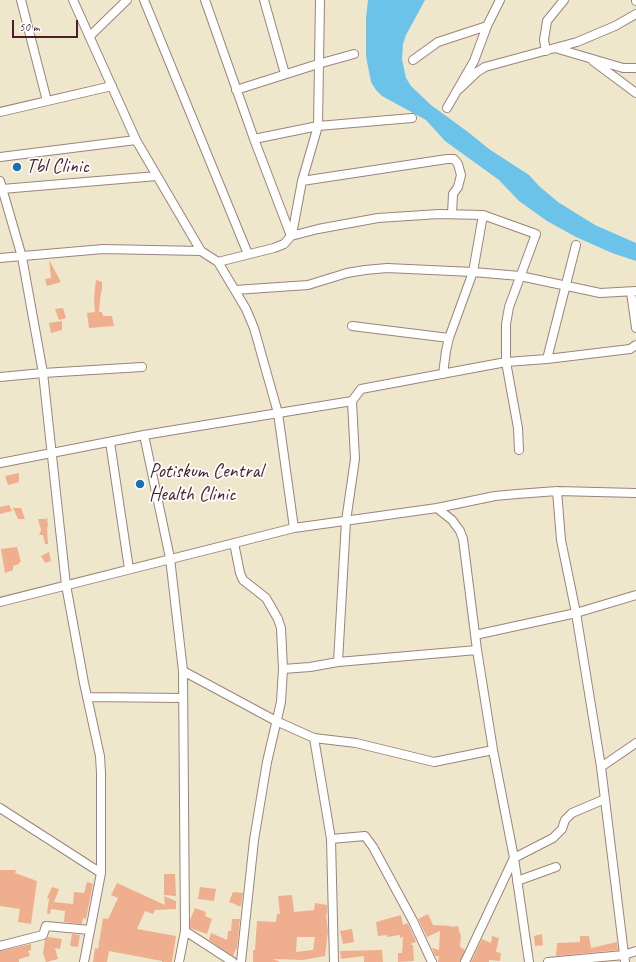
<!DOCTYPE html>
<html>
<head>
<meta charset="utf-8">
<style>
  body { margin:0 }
  #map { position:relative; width:636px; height:962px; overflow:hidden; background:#efe7cc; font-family:Caveat,sans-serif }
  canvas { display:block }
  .scale { position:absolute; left:12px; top:20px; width:66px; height:18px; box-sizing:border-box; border:2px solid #4a1f2b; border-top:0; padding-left:5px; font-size:12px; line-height:14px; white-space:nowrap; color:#4a1f2b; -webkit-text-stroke:3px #fff; paint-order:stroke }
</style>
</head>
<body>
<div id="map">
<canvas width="636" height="962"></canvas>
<div class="scale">50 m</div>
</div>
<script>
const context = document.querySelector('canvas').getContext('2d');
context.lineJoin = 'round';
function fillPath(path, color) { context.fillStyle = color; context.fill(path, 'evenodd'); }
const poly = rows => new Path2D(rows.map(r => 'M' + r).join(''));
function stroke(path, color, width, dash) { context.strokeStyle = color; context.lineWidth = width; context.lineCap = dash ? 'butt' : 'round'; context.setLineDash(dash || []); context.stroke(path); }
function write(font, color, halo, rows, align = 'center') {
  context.font = font + ' Caveat,sans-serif'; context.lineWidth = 3.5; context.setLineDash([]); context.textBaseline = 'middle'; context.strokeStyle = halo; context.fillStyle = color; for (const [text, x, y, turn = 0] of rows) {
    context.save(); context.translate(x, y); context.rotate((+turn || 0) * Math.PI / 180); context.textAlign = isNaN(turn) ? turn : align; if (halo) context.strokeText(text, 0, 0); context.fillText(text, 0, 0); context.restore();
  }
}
const water = poly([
  [368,0,425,0,406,35,403,44,402,59,406,78,411,86,431,105,468,132,489,149,529,175,539,186,558,202,595,225,636,243,636,261,612,253,576,237,547,221,519,201,499,180,445,141,426,120,382,96,376,90,371,82,366,56,366,18]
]);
const building = poly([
  [49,260,61,282,47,286,45,279,51,278],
  [96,280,102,282,102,292,101,291,99,312,102,312,103,316,112,316,114,326,89,328,87,313,95,312,94,298],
  [63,308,66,318,59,320,55,309],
  [62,321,62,330,51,333,49,323],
  [19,473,19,482,8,485,5,476],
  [9,505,12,511,0,514,0,507],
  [13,508,21,508,25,519,18,519],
  [47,517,48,527,47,527,48,544,45,544,43,535,39,535,41,530,38,519,46,519],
  [17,547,21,562,19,562,19,564,13,566,13,570,5,573,1,549],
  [49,552,51,561,45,563,41,556],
  [0,870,16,870,15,873,37,881,31,924,18,922,20,909,0,906],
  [164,874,175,874,176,896,164,895],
  [87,882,93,884,86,919,83,918,82,924,64,922,65,911,51,909,50,914,47,913,49,899,47,898,52,887,59,889,54,902,73,904,74,892,84,893],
  [117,883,165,905,164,896,176,901,176,909,155,910,153,914,145,911,137,929,176,936,172,962,162,962,162,961,109,951,107,962,93,962,95,948,98,949,103,918,108,919,118,898,111,895],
  [200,887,216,889,214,901,198,899],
  [233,892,243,893,241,906,237,906,237,905,229,902],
  [292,895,294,912,314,910,315,903,327,905,327,914,326,914,328,931,325,956,303,960,273,959,280,962,253,962,253,950,255,950,257,921,276,922,277,914,280,914,278,896],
  [297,937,315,937,313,950,296,952],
  [195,908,206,912,205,916,212,919,207,934,190,928,190,920],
  [428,914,433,925,452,926,449,927,458,926,460,934,461,935,460,947,465,950,460,962,438,962,439,956,435,956,432,948,439,950,440,931,427,937,418,919],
  [401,915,403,925,408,923,416,942,410,944,413,945,414,961,398,962,398,953,402,953,403,937,400,938,400,935,387,937,387,935,378,936,376,922],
  [232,919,240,919,237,947,233,956,209,940,211,933,227,940,228,931,231,931],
  [352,929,354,942,343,944,340,931],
  [72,934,80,935,78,947,70,946],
  [542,934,543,945,535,946,534,936],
  [492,936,499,938,496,952,501,953,500,961,489,960,489,962,471,962,482,939,491,943],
  [580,936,589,936,591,948,617,942,618,950,556,956,557,943,580,942],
  [48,937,62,939,60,949,55,948,58,959,46,962,43,953,45,940],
  [31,944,31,950,28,951,30,956,19,959,19,962,0,962,0,951],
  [382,950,383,962,364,962,364,956,341,959,340,951]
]);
const minor = poly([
  [21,0,47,101],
  [73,0,136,140,201,251,218,262,246,309,254,328,278,413,294,528],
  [144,0,248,254],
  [205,0,254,139,291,236],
  [264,0,285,74],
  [636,0,636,1],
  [90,36,127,0],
  [555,48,623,68,636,68],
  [546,51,544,40,547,21,564,0],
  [413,60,438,42,487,26],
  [593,61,636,93],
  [459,89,477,72,485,67,577,42,615,26,636,14],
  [236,90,318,64,354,54],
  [447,108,474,61,487,26,500,0],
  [0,112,112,86],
  [254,139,318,126,412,118],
  [0,157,136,140],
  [0,181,22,257,43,373,142,367],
  [302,181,447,159,454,159,458,164,461,175,458,187,453,194,452,214],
  [2,189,157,176],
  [292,235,302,181,318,126,320,0],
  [0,258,103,249,201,251],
  [218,262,274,248,284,244,291,236,318,229,378,218,439,214,483,215,536,234,509,307,506,324,506,362,518,428,519,450],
  [235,290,308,285,347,273,365,270,387,268,473,272,520,276,600,293,636,291],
  [631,292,636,328],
  [352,326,449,338],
  [547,359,576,245],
  [443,374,446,351,449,338,473,272,483,215],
  [0,377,43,373,66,585,84,683,100,756,101,773,101,873,84,962],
  [144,435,170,558,183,671,185,931,179,962],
  [110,442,129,569],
  [0,463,144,435,352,401,361,389,506,362,547,359,630,349,636,345],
  [557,491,561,540,576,613,601,767,625,962],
  [437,508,495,496,517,494,557,491,636,493],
  [234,543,240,573,243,580,266,598,278,619,281,628,283,669,281,702,267,762,254,840,241,962],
  [0,602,294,528,437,508,452,520,460,531,463,539,477,650,493,750,514,858,529,962],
  [475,635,576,613,636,595],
  [338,662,346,521,355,459,352,401],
  [283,669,310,667,338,662,477,650],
  [183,671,276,721,314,738,356,743,434,762,493,750],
  [87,697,183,698],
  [314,738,331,839,334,962],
  [601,767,636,743],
  [0,808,101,873],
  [331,839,365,836,373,847,413,921,432,962],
  [517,881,556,867],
  [185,931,233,962],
  [0,946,43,935,46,926,90,930],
  [465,962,514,858,553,838,562,829,565,820,572,813,605,799],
  [548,962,624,955,636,951]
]);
const markers = [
  [17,167,5,"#1f6fb2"],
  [140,484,5,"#1f6fb2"]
];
const poiNames = [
  ["Tbl Clinic",26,167],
  ["Potiskum Central",149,472],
  ["Health Clinic",149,495]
];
fillPath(water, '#6cc3ea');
fillPath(building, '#efae8e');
stroke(minor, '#9c837c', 10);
stroke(minor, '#fff', 8);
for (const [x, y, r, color] of markers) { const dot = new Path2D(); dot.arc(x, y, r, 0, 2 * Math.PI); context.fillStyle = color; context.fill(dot); stroke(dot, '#fff', 1.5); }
write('20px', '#4a1f2b', '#fff', poiNames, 'left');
</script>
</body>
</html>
